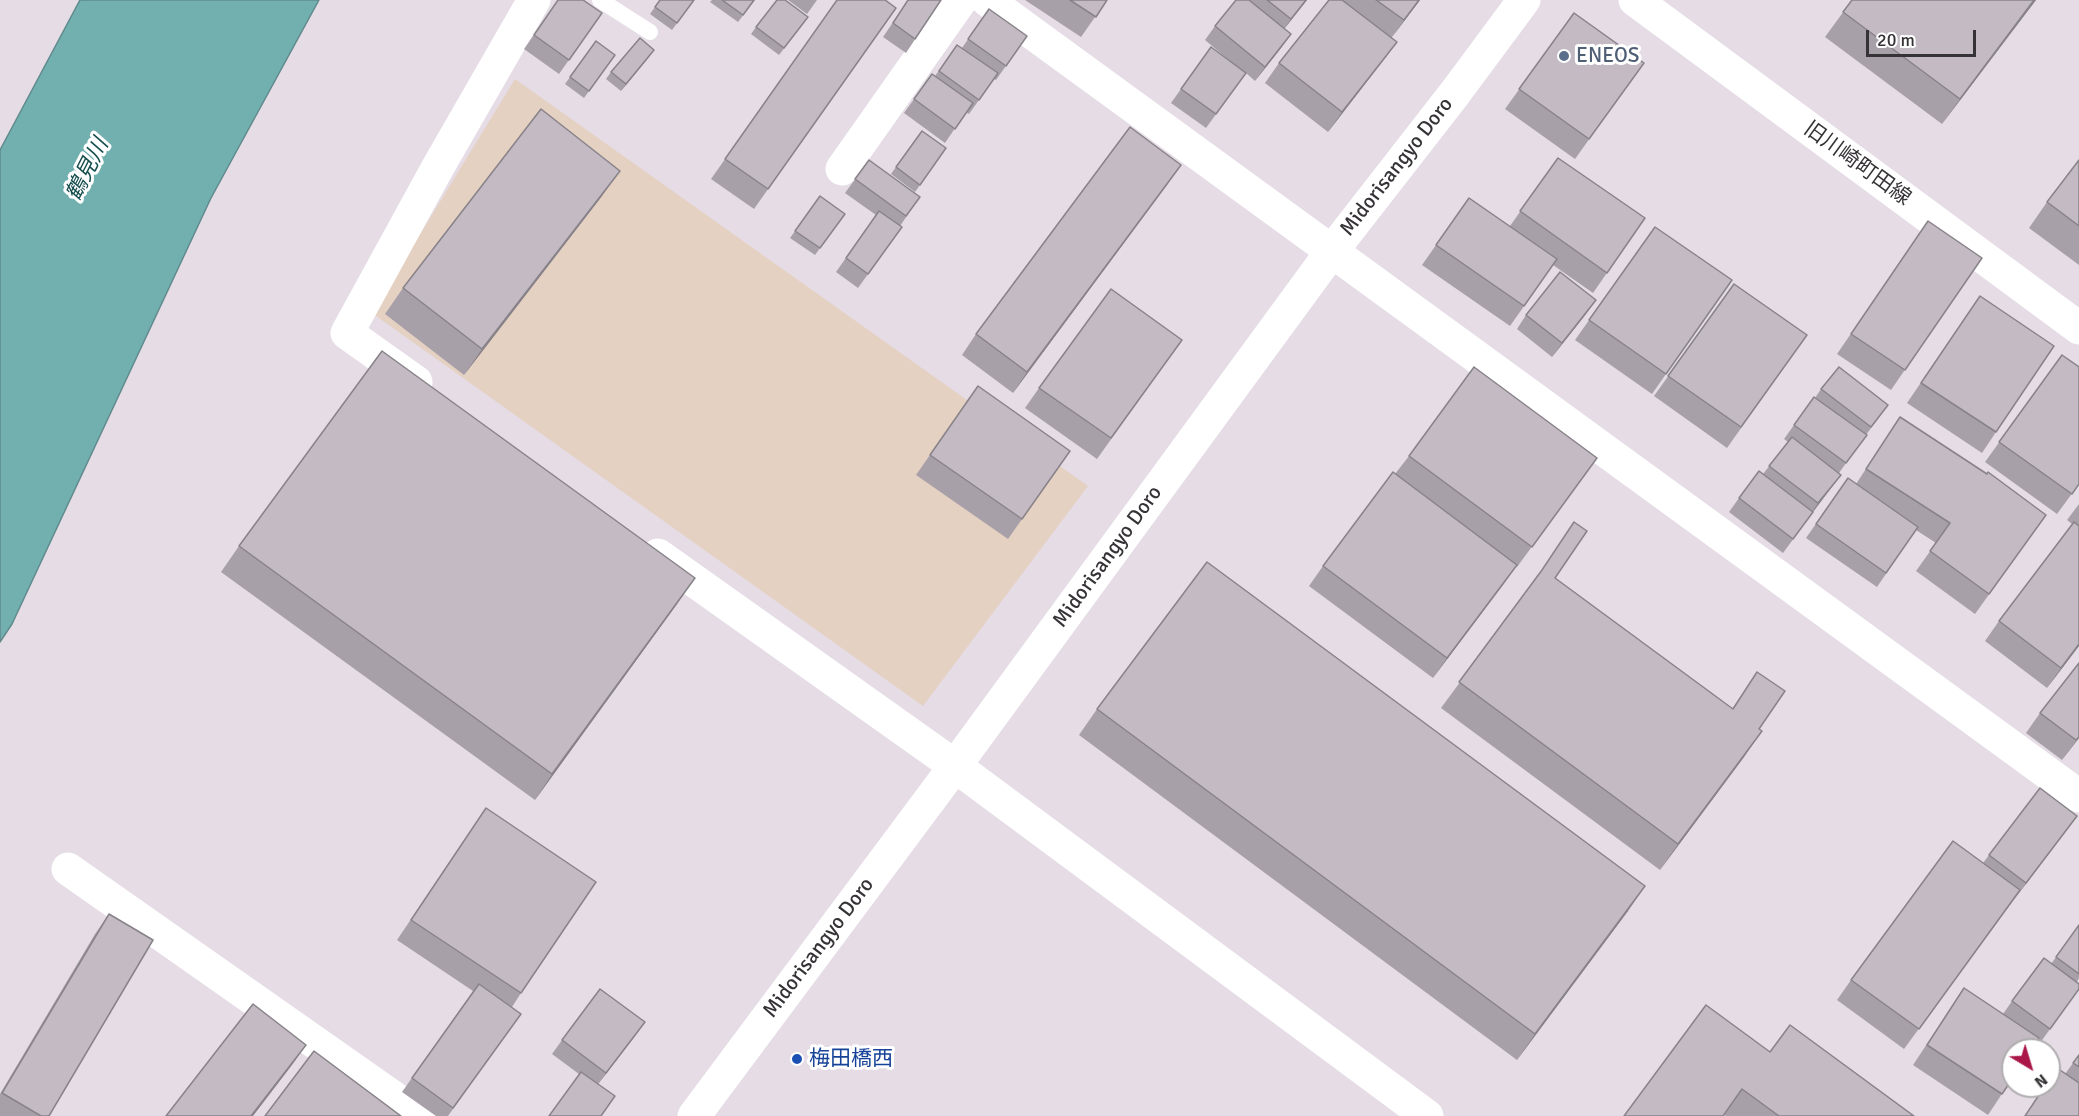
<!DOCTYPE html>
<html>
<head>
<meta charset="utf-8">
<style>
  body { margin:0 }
  #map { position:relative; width:2079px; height:1116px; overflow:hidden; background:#e5dce6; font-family:Signika,sans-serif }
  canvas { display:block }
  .north { position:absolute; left:2001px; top:1038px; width:60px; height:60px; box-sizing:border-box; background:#fff; border:2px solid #afadaf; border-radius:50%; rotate:142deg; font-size:16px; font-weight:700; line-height:24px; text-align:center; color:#363337 }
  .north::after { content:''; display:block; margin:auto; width:21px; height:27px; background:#aa1648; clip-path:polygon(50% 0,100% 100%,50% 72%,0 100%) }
  .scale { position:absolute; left:1866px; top:30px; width:110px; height:27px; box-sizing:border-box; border:3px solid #363337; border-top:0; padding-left:8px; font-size:18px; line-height:21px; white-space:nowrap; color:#363337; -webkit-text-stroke:4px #fff; paint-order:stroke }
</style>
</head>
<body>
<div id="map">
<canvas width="2079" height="1116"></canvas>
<div class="north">N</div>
<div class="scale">20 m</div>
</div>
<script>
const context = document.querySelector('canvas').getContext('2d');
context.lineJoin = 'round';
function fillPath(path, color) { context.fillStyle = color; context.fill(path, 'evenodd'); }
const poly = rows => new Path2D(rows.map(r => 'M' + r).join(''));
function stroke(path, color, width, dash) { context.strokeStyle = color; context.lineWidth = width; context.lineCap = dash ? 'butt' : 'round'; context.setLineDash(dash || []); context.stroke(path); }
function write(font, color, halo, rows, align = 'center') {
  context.font = font + ' Signika,"Noto Sans JP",sans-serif'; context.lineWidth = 6; context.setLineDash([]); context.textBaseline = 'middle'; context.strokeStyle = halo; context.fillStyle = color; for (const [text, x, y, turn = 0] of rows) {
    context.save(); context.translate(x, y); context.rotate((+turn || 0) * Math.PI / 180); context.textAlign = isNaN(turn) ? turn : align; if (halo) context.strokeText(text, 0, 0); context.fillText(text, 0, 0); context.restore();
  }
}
const industrial = poly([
  [515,79,1088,486,923,706,372,313]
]);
const water = poly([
  [80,0,319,0,211,198,12,624,0,642,0,150,80,0]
]);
const service = poly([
  [600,0,650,32]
]);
const minor = poly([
  [987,0,2079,796],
  [1635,0,2079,328],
  [842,169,961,0],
  [416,382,347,333,438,167,534,0],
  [658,555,955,766,1427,1116],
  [68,869,420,1116]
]);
const tertiary = poly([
  [694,1116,955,766,1332,251,1455,93,1524,0]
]);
const wall = poly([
  [558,0,602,13,559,74,524,49],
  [660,0,694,0,672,30,650,14],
  [712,0,755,0,738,22,710,2],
  [788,0,817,0,807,14],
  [837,0,896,8,754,209,711,179],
  [908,0,941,0,906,53,883,37],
  [1025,0,1107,0,1081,37],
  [1236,0,1307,0,1284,29,1291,34,1281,48,1255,81,1246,73,1206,128,1171,103,1211,47,1236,66,1205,40,1215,26],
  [1329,0,1420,0,1391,38,1397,42,1382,62,1328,132,1265,83,1279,63],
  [1852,0,2036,0,1942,124,1825,37],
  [989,9,1027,36,996,80,994,79,969,114,966,112,945,143,904,113,932,74,935,76,957,45,962,48],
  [1574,13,1644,63,1575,159,1505,109],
  [803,24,779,55,751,34,756,27],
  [596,41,615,55,584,98,565,84],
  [649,57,621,91,606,79,611,72],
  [922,131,946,148,915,192,891,174],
  [1558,158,1645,218,1593,293,1553,265,1510,326,1422,265,1469,198,1510,226],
  [869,160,920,197,900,226,902,227,858,288,836,272,876,215,845,193],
  [2079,160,2079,265,2029,228,2047,202],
  [1181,165,1013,393,962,355,976,334],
  [602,196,464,375,385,314,403,288],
  [820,196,845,214,815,255,790,238],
  [1928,221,1982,258,1891,390,1837,354],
  [1655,227,1732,280,1652,394,1575,340],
  [1734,284,1807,335,1727,448,1654,396],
  [1980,296,1996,432,1982,453,1907,403],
  [1586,314,1552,357,1517,329,1526,315],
  [1182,340,1097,459,1025,408,1039,388],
  [2062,355,2079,484,2057,514,1985,462],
  [978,386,1070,451,1008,539,916,475],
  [1821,389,1888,405,1866,435,1839,473,1841,475,1831,488,1783,553,1729,512,1739,498,1763,474,1788,442,1784,439,1814,397,1815,398],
  [1900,417,1986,474,1988,472,2046,515,1975,614,1916,571,1936,543,1916,530,1877,587,1806,538,1848,478,1856,484],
  [1409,456,1597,458,1517,567,1516,566,1433,678,1309,586,1323,566,1395,474],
  [2079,504,2079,646,2047,688,1985,641,1999,621,2072,524,2067,520],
  [1574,522,1555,578,1732,709,1757,672,1759,729,1744,757,1660,870,1441,708,1533,583],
  [239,546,677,604,535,800,221,572],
  [2079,663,2079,738,2062,760,2026,733,2040,713],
  [1097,709,1628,911,1517,1060,1079,735],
  [486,808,521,993,512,1007,521,1014,448,1116,436,1116,402,1092,473,991,397,940],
  [2077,816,2016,897,1904,1049,1837,1000,1851,980,1983,863,1989,855],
  [109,914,49,1116,0,1116,0,1094,95,934],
  [2079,925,2079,978,2077,982,2079,989,2040,1043,2037,1041,1988,1115,1913,1065,1964,988,2003,1014,2012,1001,2051,964],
  [635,1036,598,1084,579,1074,552,1054,562,1040],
  [1770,1052,1914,1116,1726,1116,1724,1115,1624,1116],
  [2079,1055,2079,1116,2025,1116,2044,1086,2049,1086,2065,1074]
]);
const shadedWall = poly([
  [1306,0,1307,0,1281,33,1291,19],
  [1419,0,1420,0,1390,40,1404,20],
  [2034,0,2036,0,1942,124,1960,99],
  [1291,34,1281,48,1255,81,1265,67],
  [1397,42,1382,62,1328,132,1342,112],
  [654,50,649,57,621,91,626,84],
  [1181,165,1167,185,1013,393,1027,372],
  [620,171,602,196,464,375,482,349],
  [1596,300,1586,314,1552,357,1562,343],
  [1841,475,1831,488,1809,517,1818,503],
  [1517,565,1503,585,1433,678,1447,658],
  [695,578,677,604,535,800,552,774],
  [2079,644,2079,646,2047,688,2061,668],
  [1762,731,1744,757,1660,870,1678,844],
  [2079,737,2079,738,2062,760],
  [2077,816,2067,830,2016,897,2026,883],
  [1645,886,1628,911,1517,1060,1535,1034],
  [645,1022,635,1036,596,1087,606,1073],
  [306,1045,292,1065,253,1116,251,1116]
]);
const building = poly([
  [558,0,583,0,602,13,569,60,534,35,558,0],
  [660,0,694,0,677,23,655,7,660,0],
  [722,0,754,0,743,15,722,0],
  [777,0,785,0,808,17,784,48,756,27,777,0],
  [837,0,885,0,896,8,768,189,725,159,837,0],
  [908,0,941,0,915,39,893,23,908,0],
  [1070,0,1107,0,1096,17,1070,0],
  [1236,0,1249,0,1291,34,1265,67,1215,26,1236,0],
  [1267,0,1306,0,1291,19,1267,0],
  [1329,0,1342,0,1397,42,1342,112,1279,63,1329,0],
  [1376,0,1419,0,1404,20,1376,0],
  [1852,0,2034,0,1960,99,1843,12,1852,0],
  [989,9,1027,36,1006,66,968,39,989,9],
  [1574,13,1644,63,1589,139,1519,89,1574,13],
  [640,38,654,50,626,84,611,72,640,38],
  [596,41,615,55,589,91,570,77,596,41],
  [957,45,998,73,979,100,939,71,957,45],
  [1211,47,1246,73,1216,114,1181,89,1211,47],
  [932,74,973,103,955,129,914,99,932,74],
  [541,109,620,171,482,349,403,288,541,109],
  [1130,127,1181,165,1027,372,976,334,1130,127],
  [922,131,946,148,920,185,896,167,922,131],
  [1558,158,1645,218,1607,273,1520,211,1558,158],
  [869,160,920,197,906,216,855,179,869,160],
  [2079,160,2079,226,2047,202,2079,160],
  [820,196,845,214,820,248,795,231,820,196],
  [1469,198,1557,259,1524,306,1436,245,1469,198],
  [879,211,902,227,868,274,846,258,879,211],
  [1928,221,1982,258,1905,370,1851,334,1928,221],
  [1655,227,1732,280,1666,374,1589,320,1655,227],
  [1560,272,1596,300,1562,343,1526,315,1560,272],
  [1734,284,1807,335,1741,427,1668,376,1734,284],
  [1111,289,1182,340,1111,438,1039,388,1111,289],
  [1980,296,2054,346,1996,432,1921,383,1980,296],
  [382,351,695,578,552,774,239,546,382,351],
  [2062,355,2079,367,2079,484,2072,494,1999,442,2062,355],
  [1474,367,1597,458,1532,547,1409,456,1474,367],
  [1839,367,1888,405,1871,427,1821,389,1839,367],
  [978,386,1070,451,1022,519,930,455,978,386],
  [1814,397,1867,435,1846,463,1794,425,1814,397],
  [1900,417,1987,474,1988,472,2046,515,1989,594,1930,551,1950,523,1866,469,1900,417],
  [1792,437,1841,475,1818,503,1769,466,1792,437],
  [1759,471,1813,512,1793,539,1739,498,1759,471],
  [1393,472,1517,565,1447,658,1323,566,1393,472],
  [1848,478,1918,527,1886,573,1816,524,1848,478],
  [1574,522,1587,531,1555,578,1733,709,1757,672,1785,691,1759,729,1762,731,1678,844,1459,682,1542,570,1574,522],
  [2074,522,2079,526,2079,644,2061,668,1999,621,2074,522],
  [1207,562,1645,886,1535,1034,1097,709,1207,562],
  [2079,663,2079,737,2076,740,2040,713,2079,663],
  [2040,788,2077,816,2026,883,1989,855,2040,788],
  [486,808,596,882,521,993,411,920,486,808],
  [1953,841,2020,890,1919,1029,1851,980,1953,841],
  [109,914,153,940,49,1116,41,1116,2,1093,109,914],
  [2079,925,2079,974,2056,957,2079,925],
  [2044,958,2079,984,2079,989,2050,1029,2012,1001,2044,958],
  [479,984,521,1014,453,1108,412,1078,479,984],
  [1964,988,2039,1038,2032,1050,2013,1050,2013,1078,2002,1094,1927,1045,1964,988],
  [600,989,645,1022,606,1073,562,1040,600,989],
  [253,1004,306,1045,251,1116,166,1116,253,1004],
  [1706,1005,1770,1052,1790,1025,1914,1116,1779,1116,1742,1089,1723,1116,1624,1116,1706,1005],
  [314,1051,401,1116,265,1116,314,1051],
  [2079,1055,2079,1067,2073,1063,2079,1055],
  [2057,1068,2079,1083,2079,1116,2025,1116,2045,1086,2049,1086,2049,1080,2057,1068],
  [581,1072,615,1096,601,1116,549,1116,581,1072]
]);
const markers = [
  [1564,56,6,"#5c6f8a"],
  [797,1059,6,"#1a4fb4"]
];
const serviceNames = [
  ["ENEOS",1576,56]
];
const streetNames = [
  ["旧川崎町田線",1857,164,36],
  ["Midorisangyo Doro",1397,167,-52],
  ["Midorisangyo Doro",1108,557,-54],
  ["Midorisangyo Doro",819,948,-53]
];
const transitNames = [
  ["梅田橋西",809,1059]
];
const waterNames = [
  ["鶴見川",88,170,-63]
];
fillPath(industrial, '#e5d1c2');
fillPath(water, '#72b0b0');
stroke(water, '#608a8c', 1.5);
stroke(service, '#fff', 16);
stroke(minor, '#fff', 33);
stroke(tertiary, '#fff', 33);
fillPath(wall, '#a8a0a9');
fillPath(shadedWall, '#888289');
fillPath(building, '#c3bac4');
stroke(building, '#888289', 1.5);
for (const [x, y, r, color] of markers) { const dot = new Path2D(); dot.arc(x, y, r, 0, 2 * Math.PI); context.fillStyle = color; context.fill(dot); stroke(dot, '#fff', 2); }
write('21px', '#4e5e75', '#fff', serviceNames, 'left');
write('21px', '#363337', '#fff', streetNames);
write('21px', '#164399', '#fff', transitNames, 'left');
write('italic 22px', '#164e4e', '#fff', waterNames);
</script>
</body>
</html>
